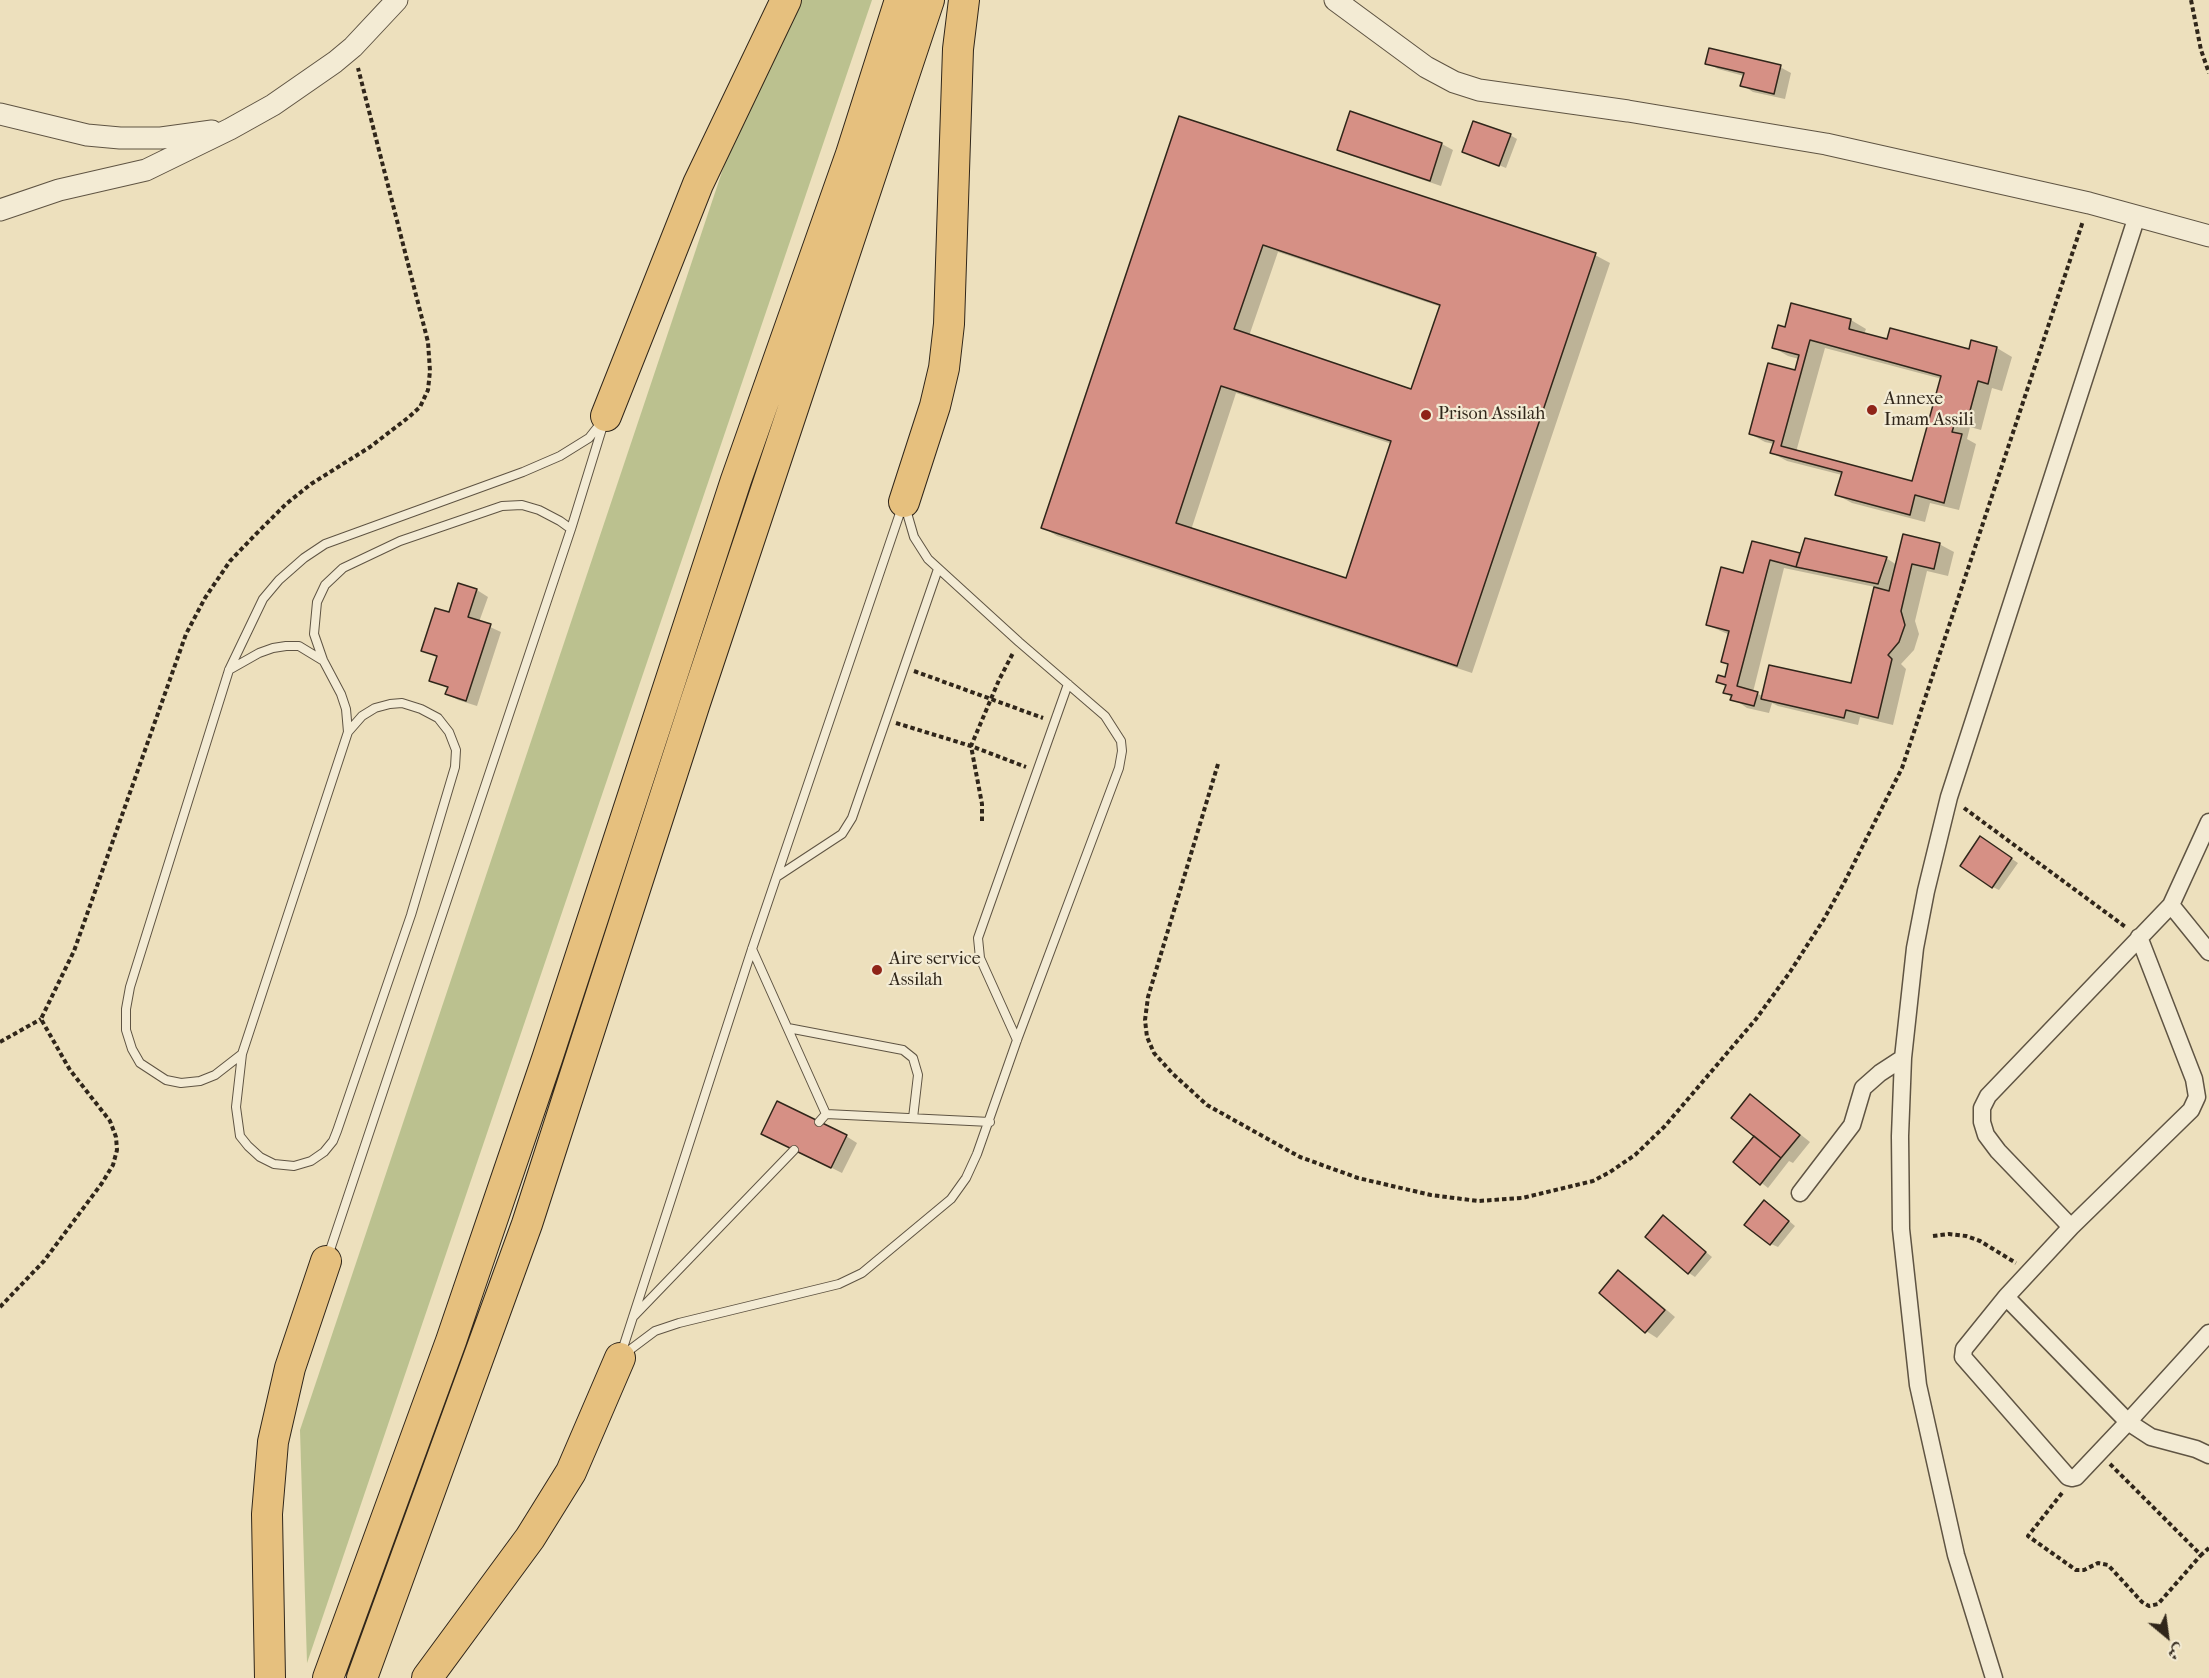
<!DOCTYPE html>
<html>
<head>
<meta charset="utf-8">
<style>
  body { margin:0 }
  #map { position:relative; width:2209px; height:1678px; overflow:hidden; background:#ede0bd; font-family:"IM FELL French Canon",Amiri,serif }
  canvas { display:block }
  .north { position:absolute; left:2137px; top:1606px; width:60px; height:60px; -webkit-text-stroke:4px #f3ebd4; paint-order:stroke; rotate:151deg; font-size:16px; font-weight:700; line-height:24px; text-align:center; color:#30261a }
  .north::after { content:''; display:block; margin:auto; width:21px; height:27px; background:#30261a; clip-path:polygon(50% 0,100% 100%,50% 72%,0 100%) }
</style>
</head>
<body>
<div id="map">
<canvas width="2209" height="1678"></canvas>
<div class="north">ش</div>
</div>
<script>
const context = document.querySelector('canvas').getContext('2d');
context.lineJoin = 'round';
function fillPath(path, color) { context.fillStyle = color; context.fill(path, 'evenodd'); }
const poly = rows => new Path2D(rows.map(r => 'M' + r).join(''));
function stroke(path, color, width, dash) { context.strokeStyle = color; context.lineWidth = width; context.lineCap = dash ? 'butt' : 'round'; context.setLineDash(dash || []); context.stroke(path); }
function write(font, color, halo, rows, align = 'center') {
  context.font = font + ' "IM FELL French Canon",serif'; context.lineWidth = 4.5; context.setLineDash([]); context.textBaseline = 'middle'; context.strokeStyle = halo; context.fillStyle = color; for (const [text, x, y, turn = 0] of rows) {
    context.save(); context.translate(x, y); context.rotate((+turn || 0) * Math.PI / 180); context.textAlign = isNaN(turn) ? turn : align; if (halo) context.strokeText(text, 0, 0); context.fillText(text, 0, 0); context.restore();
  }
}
const green = poly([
  [802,0,872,0,307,1663,300,1430,731,145]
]);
const shadow = poly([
  [1707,63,1780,67,1791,73,1785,99,1753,92,1742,85,1744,76,1718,69],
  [1351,113,1442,144,1453,150,1441,186,1349,155,1338,149],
  [1180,117,1595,255,1610,263,1472,673,1057,536,1042,527],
  [1278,252,1441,307,1412,391,1249,336],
  [1236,393,1392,444,1347,580,1191,530],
  [1510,135,1517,139,1506,168,1464,151],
  [1792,305,1851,320,1866,329,1864,334,1888,341,1970,350,1972,342,1997,348,2012,357,2002,391,1992,388,1981,430,1970,427,1967,439,1976,444,1959,510,1930,503,1925,522,1852,503,1837,495,1842,475,1787,461,1772,453,1774,444,1765,442,1750,434,1796,371,1799,359,1788,356,1774,348,1786,328],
  [1825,348,1942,379,1913,483,1796,452],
  [1753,543,1801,555,1886,558,1897,565,1939,544,1954,552,1948,576,1927,571,1915,621,1919,634,1914,650,1901,664,1906,669,1893,725,1860,717,1858,725,1778,706,1772,703,1769,713,1747,708,1725,693,1727,687,1718,681,1726,679,1729,665,1723,661,1730,635,1707,625,1744,575],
  [1784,568,1875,587,1852,685,1763,696,1753,692],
  [459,585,477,590,488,597,479,622,501,632,477,706,458,700,447,694,449,689,431,680,438,658,423,650,449,614],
  [1987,842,2018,863,1999,890,1993,887],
  [1751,1096,1761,1103,1810,1142,1793,1163,1789,1161,1768,1188,1735,1162,1754,1138],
  [846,1136,857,1143,842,1173,774,1139],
  [1771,1206,1795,1226,1778,1247,1771,1244],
  [1663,1217,1712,1257,1695,1277,1689,1273],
  [1619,1272,1629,1278,1675,1317,1657,1338,1646,1331]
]);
const building = poly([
  [1709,48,1781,65,1774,94,1740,86,1744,73,1705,64,1709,48],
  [1350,111,1442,143,1430,181,1337,150,1350,111],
  [1179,116,1596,253,1457,666,1041,528,1179,116],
  [1263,245,1440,305,1411,389,1234,329,1263,245],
  [1221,386,1391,441,1346,578,1176,523,1221,386],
  [1473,121,1511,134,1499,166,1462,152,1473,121],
  [1791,303,1851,319,1849,329,1887,339,1890,328,1969,349,1971,340,1997,347,1988,384,1978,381,1967,422,1956,419,1952,432,1962,434,1944,503,1915,495,1910,515,1835,495,1842,472,1770,453,1774,441,1749,434,1768,363,1795,370,1799,355,1772,348,1778,325,1785,327,1791,303],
  [1810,340,1941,376,1912,481,1781,446,1810,340],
  [1903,534,1940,543,1934,569,1912,564,1901,611,1905,625,1899,642,1888,655,1892,659,1878,718,1846,710,1844,718,1761,699,1769,665,1851,683,1874,587,1889,591,1903,534],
  [1805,538,1887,557,1878,584,1796,567,1805,538],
  [1752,541,1800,553,1796,567,1770,560,1737,686,1758,692,1754,706,1730,700,1732,695,1723,693,1726,685,1716,682,1718,675,1725,677,1728,664,1721,662,1729,631,1706,625,1721,567,1743,573,1752,541],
  [458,583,477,589,468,617,491,624,466,701,445,694,448,687,429,681,437,656,421,651,435,608,449,612,458,583],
  [1980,836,2012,858,1992,888,1960,866,1980,836],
  [1750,1094,1800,1135,1781,1158,1731,1118,1750,1094],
  [777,1101,847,1135,831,1168,761,1134,777,1101],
  [1754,1136,1781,1158,1760,1185,1733,1162,1754,1136],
  [1764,1200,1789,1221,1770,1245,1744,1225,1764,1200],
  [1663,1215,1706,1252,1688,1274,1645,1237,1663,1215],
  [1618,1270,1665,1310,1645,1333,1599,1293,1618,1270]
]);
const path = poly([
  [2191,0,2201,50,2209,73],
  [914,671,1043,718],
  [896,723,971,746,1026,767],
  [1218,764,1148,997,1145,1020,1147,1037,1154,1053,1172,1073,1207,1105,1300,1157,1358,1178,1431,1195,1478,1201,1522,1198,1593,1181,1610,1172,1635,1155,1665,1126,1756,1019,1790,972,1824,919,1845,881,1902,768,2083,221],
  [1964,808,2127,928],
  [982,821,982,804,971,746,999,680,1013,653],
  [0,1042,41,1019],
  [1933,1236,1949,1234,1966,1236,1980,1241,2016,1263],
  [0,1307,44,1261,102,1183,113,1165,117,1150,116,1137,110,1121,70,1070,41,1019,74,951,186,634,205,598,230,561,256,534,286,504,311,484,370,447,409,417,420,407,428,390,430,371,428,342,358,68],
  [2110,1464,2201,1555,2209,1548],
  [2062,1493,2028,1536,2076,1570,2084,1570,2098,1563,2108,1565,2142,1602,2149,1606,2158,1604,2201,1555]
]);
const service = poly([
  [229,670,259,653,273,648,286,646,299,646,322,660],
  [348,732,346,709,341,694,323,660,314,634,317,602,325,585,343,568,400,541,502,506,522,505,539,510,560,521,571,529],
  [778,876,842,834,852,818,938,569],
  [752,949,826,1114],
  [788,1028,903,1050,913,1058,918,1075,913,1118],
  [1017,1040,980,958,978,938,1068,684],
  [242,1054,236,1107,240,1136,248,1146,260,1157,274,1164,294,1166,311,1161,324,1152,333,1141,337,1131,411,915,455,767,456,750,449,732,438,718,421,709,402,703,390,704,375,708,362,716,348,732,242,1054,215,1075,200,1081,181,1083,166,1080,140,1063,132,1049,126,1030,126,1009,130,987,229,670,263,599,279,580,304,558,325,544,523,472,560,456,589,438,604,419],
  [819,1122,826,1114,990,1122],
  [328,1256,571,529,604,422],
  [633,1317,794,1150],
  [621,1354,752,949,902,507],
  [623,1355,655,1331,679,1323,839,1284,862,1273,951,1199,966,1178,977,1154,1017,1040,1119,768,1122,751,1121,741,1105,716,1019,642,928,559,914,537,905,506]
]);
const minor = poly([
  [2209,822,2171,905,1988,1096,1982,1108,1982,1122,1986,1135,1998,1151,2071,1227,2006,1297,2128,1422,2151,1437,2196,1449,2209,1455],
  [2171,905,2209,952],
  [1800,1193,1852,1125,1863,1088,1880,1073,1903,1058],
  [2071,1227,2191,1110,2197,1097,2194,1079,2139,937],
  [2006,1297,1964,1349,1963,1357,2068,1477,2072,1478,2076,1477,2128,1422,2209,1333],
  [1994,1678,1956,1555,1918,1385,1901,1229,1900,1136,1903,1058,1915,948,1926,891,1949,797,2137,216]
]);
const tertiary = poly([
  [1335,0,1426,67,1454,82,1479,90,1628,111,1826,144,2089,203,2209,236],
  [0,114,87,135,120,138,161,138,212,131],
  [0,210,59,190,146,170,230,129,273,105,335,62,353,47,397,0]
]);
const motorway = poly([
  [606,416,698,184,786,0],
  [904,502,935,406,944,368,949,324,958,49,964,0],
  [270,1678,267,1514,273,1442,290,1368,326,1261],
  [328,1678,451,1341,547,1059,736,480,851,154,900,0],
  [362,1678,527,1224,695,703,929,0],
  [427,1678,530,1538,571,1472,620,1358]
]);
const markers = [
  [1872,410,6,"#8f2418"],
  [1426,415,6,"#8f2418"],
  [877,970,6,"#8f2418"]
];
const poiNames = [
  ["Annexe",1884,400],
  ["Imam Assili",1884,421],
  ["Prison Assilah",1438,415],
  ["Aire service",889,960],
  ["Assilah",889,981]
];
fillPath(green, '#bbc18f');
fillPath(shadow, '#0003');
fillPath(building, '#d69085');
stroke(building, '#30261a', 1.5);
stroke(service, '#5f5443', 10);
stroke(minor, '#5f5443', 19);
stroke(tertiary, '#5f5443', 23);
stroke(motorway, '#30261a', 32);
stroke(path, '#30261a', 4, [4.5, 3]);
stroke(service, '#f3ebd4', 8);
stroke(minor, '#f3ebd4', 16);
stroke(tertiary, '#f3ebd4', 21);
stroke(motorway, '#e6c07e', 30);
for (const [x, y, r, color] of markers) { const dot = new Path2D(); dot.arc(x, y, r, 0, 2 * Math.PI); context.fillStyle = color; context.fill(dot); stroke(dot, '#f3ebd4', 2); }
write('18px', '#30261a', '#f3ebd4', poiNames, 'left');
</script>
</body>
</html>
